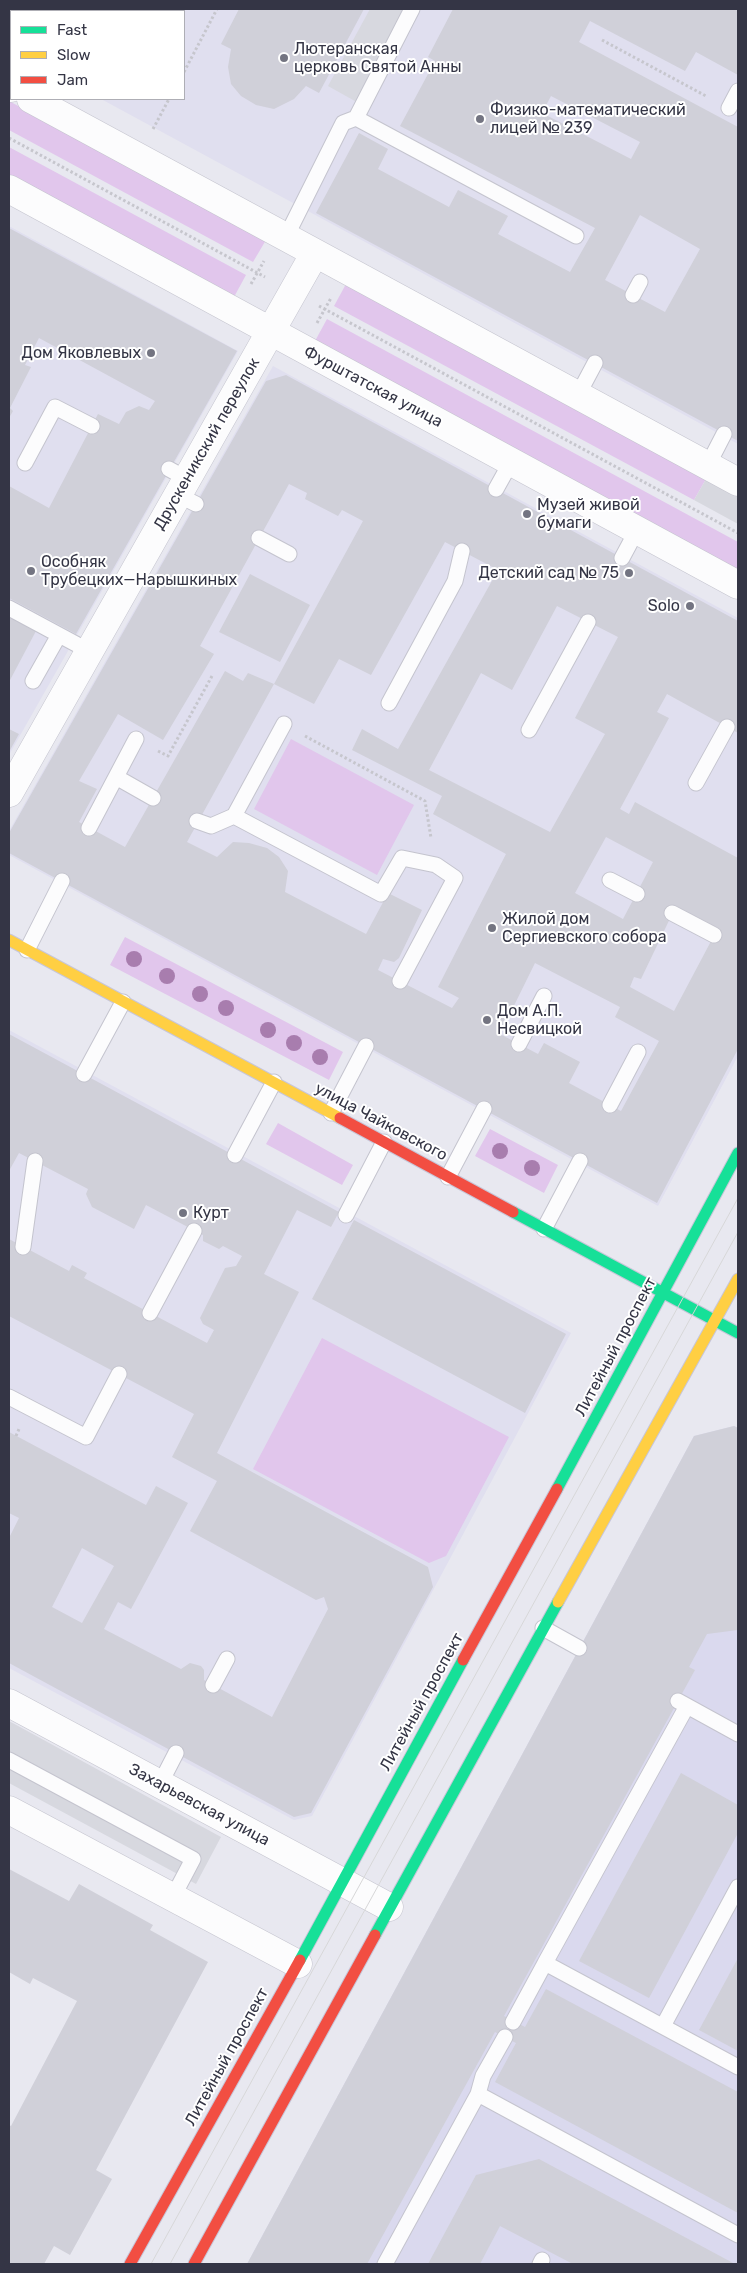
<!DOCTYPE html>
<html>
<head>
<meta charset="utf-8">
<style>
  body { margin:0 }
  #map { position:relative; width:747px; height:2273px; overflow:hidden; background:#e8e8f0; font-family:Rubik,sans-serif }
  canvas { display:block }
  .frame { position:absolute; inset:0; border:10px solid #343545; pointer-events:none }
  .legend { position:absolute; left:10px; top:10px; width:175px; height:90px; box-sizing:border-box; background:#fff; border:1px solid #aeaeb5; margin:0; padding:6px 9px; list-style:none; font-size:15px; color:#343545 }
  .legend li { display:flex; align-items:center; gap:10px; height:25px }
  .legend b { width:25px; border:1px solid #aeaeb5 }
</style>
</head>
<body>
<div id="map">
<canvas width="747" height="2273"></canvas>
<div class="frame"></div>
<ul class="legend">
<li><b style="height:6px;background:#16e098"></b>Fast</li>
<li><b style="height:6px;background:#ffcf43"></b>Slow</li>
<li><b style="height:6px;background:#f24e42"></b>Jam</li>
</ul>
</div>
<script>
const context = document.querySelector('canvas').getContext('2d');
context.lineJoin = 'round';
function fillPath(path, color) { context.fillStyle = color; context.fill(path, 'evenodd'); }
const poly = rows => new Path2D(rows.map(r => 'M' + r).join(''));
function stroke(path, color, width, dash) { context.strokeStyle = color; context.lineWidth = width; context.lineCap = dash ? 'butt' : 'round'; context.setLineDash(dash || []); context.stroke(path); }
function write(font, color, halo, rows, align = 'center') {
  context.font = font + ' Rubik,sans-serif'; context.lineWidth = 4; context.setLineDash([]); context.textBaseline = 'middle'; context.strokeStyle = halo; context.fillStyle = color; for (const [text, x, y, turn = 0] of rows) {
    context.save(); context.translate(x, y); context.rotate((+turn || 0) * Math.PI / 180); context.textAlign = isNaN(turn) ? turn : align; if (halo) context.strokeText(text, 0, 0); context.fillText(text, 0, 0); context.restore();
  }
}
const residential = poly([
  [9,9,738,9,738,444,101,99,184,99,184,11,11,11,11,50,9,49],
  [9,226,238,351,9,755],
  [273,366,738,618,738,1056,658,1206,9,855,9,831],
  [9,1030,571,1333,312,1816,294,1820,9,1668]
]);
const education = poly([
  [734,1426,738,1428,738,2264,247,2264,694,1436]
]);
const green = poly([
  [9,101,266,240,253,262,9,130],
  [9,147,246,275,234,297,9,175],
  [346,284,706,479,694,500,334,306],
  [327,319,738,542,738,570,315,341],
  [291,739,414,805,377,875,254,809],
  [125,937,343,1052,329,1080,110,965],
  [278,1123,353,1165,342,1185,266,1144],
  [490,1129,558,1165,544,1193,475,1156],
  [322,1338,509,1437,446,1556,429,1563,253,1469]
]);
const parking = poly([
  [370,9,412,9,362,105,328,86],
  [706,479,738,496,738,524,694,500],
  [9,1721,221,1837,196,1884,9,1783]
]);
const building = poly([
  [9,9,172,9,171,11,11,11,11,47,9,46],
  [239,9,364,9,319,93,306,86,294,99,274,109,256,105,241,96,231,84,228,67,231,49,221,44],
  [453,9,738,9,738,75,696,52,685,71,590,21,579,42,738,127,738,441,316,213,359,133,388,149,378,169,449,207,458,190,508,216,498,234,570,272,595,228,400,126,435,61,428,57],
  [551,96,640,142,631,159,542,113],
  [640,215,700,249,665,312,605,280],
  [9,228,237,351,76,634,9,598,9,486,49,508,98,414,119,424,126,412,139,406,149,410,155,401,39,338,25,365,31,367,10,408,13,411,9,418],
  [286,375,738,621,738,733,667,694,657,712,669,718,620,809,629,814,635,802,738,858,738,1049,657,1203,9,853,9,833,266,381],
  [289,484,307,493,305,499,338,516,342,510,363,521,274,684,314,704,339,659,371,675,445,542,498,570,398,749,362,729,352,750,442,796,433,814,506,854,438,987,459,998,452,1008,378,970,383,959,394,962,399,958,422,910,388,893,366,934,285,892,288,871,279,857,267,848,249,843,233,842,217,857,187,842,274,684,248,673,243,681,225,671,125,847,79,822,97,789,79,781,118,714,163,740,214,654,200,646],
  [557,606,618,637,575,718,605,734,550,832,429,770,481,673,512,690],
  [606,837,653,862,623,919,575,893],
  [676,906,718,928,674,1011,630,987,634,977,641,979],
  [535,963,620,1007,615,1017,659,1041,621,1111,569,1083,580,1062,544,1043,538,1054,500,1034],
  [250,574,310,605,280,662,219,632],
  [9,616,36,631,9,682],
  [9,729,19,734,9,752],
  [9,1034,339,1212,331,1227,297,1210,264,1274,299,1292,217,1453,428,1567,433,1587,311,1813,294,1817,9,1663,9,1538,19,1518,9,1513,9,1432,146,1505,156,1486,188,1503,131,1609,118,1602,104,1629,181,1669,190,1663,201,1666,204,1670,204,1680,272,1717,328,1609,324,1597,316,1600,190,1531,217,1481,172,1457,194,1414,9,1316,9,1239,69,1271,72,1265,87,1273,84,1278,207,1343,214,1330,203,1324,200,1318,225,1268,236,1266,242,1256,223,1246,219,1249,203,1241,203,1235,146,1205,134,1229,92,1207,86,1194,88,1189,19,1153,9,1171],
  [82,1548,114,1566,82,1623,52,1607],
  [354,1220,566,1334,525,1413,312,1299],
  [734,1426,738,1428,738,1630,707,1634,689,1667,695,1670,504,2016,525,2027,546,1989,738,2092,738,2213,495,2082,516,2043,495,2032,367,2264,247,2264,694,1436],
  [681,1773,738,1805,738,1833,649,1998,579,1961],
  [9,1869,69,1901,79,1884,153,1925,150,1930,208,1962,96,2170,112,2179,70,2255,54,2246,44,2264,9,2264,9,2125,11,2126,77,2001,33,1978,30,1984,9,1972],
  [738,1958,738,2051,699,2030],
  [539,2159,735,2264,570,2264,571,2263,500,2226,480,2264,428,2264,476,2175]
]);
const path = poly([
  [602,40,706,96],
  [184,72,217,9],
  [153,129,169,99],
  [9,138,265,277],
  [251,284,264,261],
  [319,306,738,533],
  [317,323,331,298],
  [305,736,425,801,431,838],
  [158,751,168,756,212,676],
  [16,1436,19,1429]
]);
const lane = poly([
  [729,108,738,91],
  [356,118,576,236],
  [286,237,343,123,356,118,412,9],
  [633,295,640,282],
  [578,395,595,363],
  [25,463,55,407,92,426],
  [708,465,724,434],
  [169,469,187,479],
  [496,489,511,462],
  [178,495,196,504],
  [259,538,289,554],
  [622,558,637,530],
  [9,608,89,651],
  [33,681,59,635],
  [389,703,455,581,462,551],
  [529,730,588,622],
  [116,777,153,798],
  [696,783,727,727],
  [234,816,284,724],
  [197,821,211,826,234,816,381,894,402,858,436,865,455,878,400,981],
  [89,828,136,739],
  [610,880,637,894],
  [672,913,714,935],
  [27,950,62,881],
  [519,1044,544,996],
  [84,1074,123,1002],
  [610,1105,638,1052],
  [331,1113,366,1046],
  [235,1155,274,1082],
  [448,1177,484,1109],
  [346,1215,384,1142],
  [544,1229,580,1161],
  [23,1247,35,1161],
  [150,1313,194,1231],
  [9,1397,86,1437,119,1374],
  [543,1628,579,1648],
  [213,1685,227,1659],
  [678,1701,738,1734],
  [687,1706,545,1963,738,2067],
  [9,1760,193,1859,173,1897],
  [160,1784,176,1753],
  [513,2022,545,1963],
  [663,2026,738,1887],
  [478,2094,483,2076,505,2037],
  [385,2264,478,2094,738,2235],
  [540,2264,542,2260]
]);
const street = poly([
  [9,87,11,88],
  [31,99,738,482],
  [9,189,738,585],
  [9,793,315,253],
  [9,1703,389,1907],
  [9,1810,298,1964]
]);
const fast = poly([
  [513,1212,738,1333],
  [557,1489,738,1153],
  [375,1935,558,1602],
  [300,1960,463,1660]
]);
const slow = poly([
  [9,940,340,1118],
  [558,1602,738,1279]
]);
const jam = poly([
  [340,1118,513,1212],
  [463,1660,557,1489],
  [130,2264,300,1960],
  [194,2264,375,1935]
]);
const tram = poly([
  [151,2264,738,1198],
  [170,2264,738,1232]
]);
const trees = [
  [134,959],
  [167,976],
  [200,994],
  [226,1008],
  [268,1030],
  [294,1043],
  [320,1057],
  [500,1151],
  [532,1168]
];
const markers = [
  [284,58,5,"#737481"],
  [480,119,5,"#737481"],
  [151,353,5,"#737481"],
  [527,514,5,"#737481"],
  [31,571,5,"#737481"],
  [629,573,5,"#737481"],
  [690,606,5,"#737481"],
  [492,928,5,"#737481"],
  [487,1020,5,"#737481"],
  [183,1213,5,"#737481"]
];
const poiNames = [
  ["Лютеранская",294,49],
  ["церковь Святой Анны",294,67],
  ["Физико-математический",490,110],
  ["лицей № 239",490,128],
  ["Дом Яковлевых",141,353,"right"],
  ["Музей живой",537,505],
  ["бумаги",537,523],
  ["Особняк",41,562],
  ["Трубецких—Нарышкиных",41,580],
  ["Детский сад № 75",619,573,"right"],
  ["Solo",680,606,"right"],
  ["Жилой дом",502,919],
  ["Сергиевского собора",502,937],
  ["Дом А.П.",497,1011],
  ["Несвицкой",497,1029],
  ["Курт",193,1213]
];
const streetNames = [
  ["Фурштатская улица",373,387,28],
  ["Друскеникский переулок",207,444,-60],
  ["улица Чайковского",381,1122,28],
  ["Литейный проспект",616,1347,-62],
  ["Литейный проспект",422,1702,-61],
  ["Захарьевская улица",199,1805,28],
  ["Литейный проспект",227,2057,-61]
];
fillPath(residential, '#e0dfef');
fillPath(education, '#dad9ee');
fillPath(green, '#e1c6ec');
fillPath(parking, '#d7d8df');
fillPath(building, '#d0d0d9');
stroke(lane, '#c4c4ce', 17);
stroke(street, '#c4c4ce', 29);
stroke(fast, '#c7c6d8', 13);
stroke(slow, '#c7c6d8', 13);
stroke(jam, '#c7c6d8', 13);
stroke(path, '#c6c6cd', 3, [2.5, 2.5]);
stroke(lane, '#fcfcfd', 15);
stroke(street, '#fcfcfd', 28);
stroke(fast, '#16e098', 11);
stroke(slow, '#ffcf43', 11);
stroke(jam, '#f24e42', 11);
stroke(tram, '#d7d7d8', 1);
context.fillStyle = '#a87dae';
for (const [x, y] of trees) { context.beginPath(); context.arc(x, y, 8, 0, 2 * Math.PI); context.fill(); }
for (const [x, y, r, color] of markers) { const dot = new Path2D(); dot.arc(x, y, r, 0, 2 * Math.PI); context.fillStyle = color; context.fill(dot); stroke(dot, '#fff', 2); }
write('16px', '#343545', '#fff', poiNames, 'left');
write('16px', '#343545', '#fff', streetNames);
</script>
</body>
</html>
